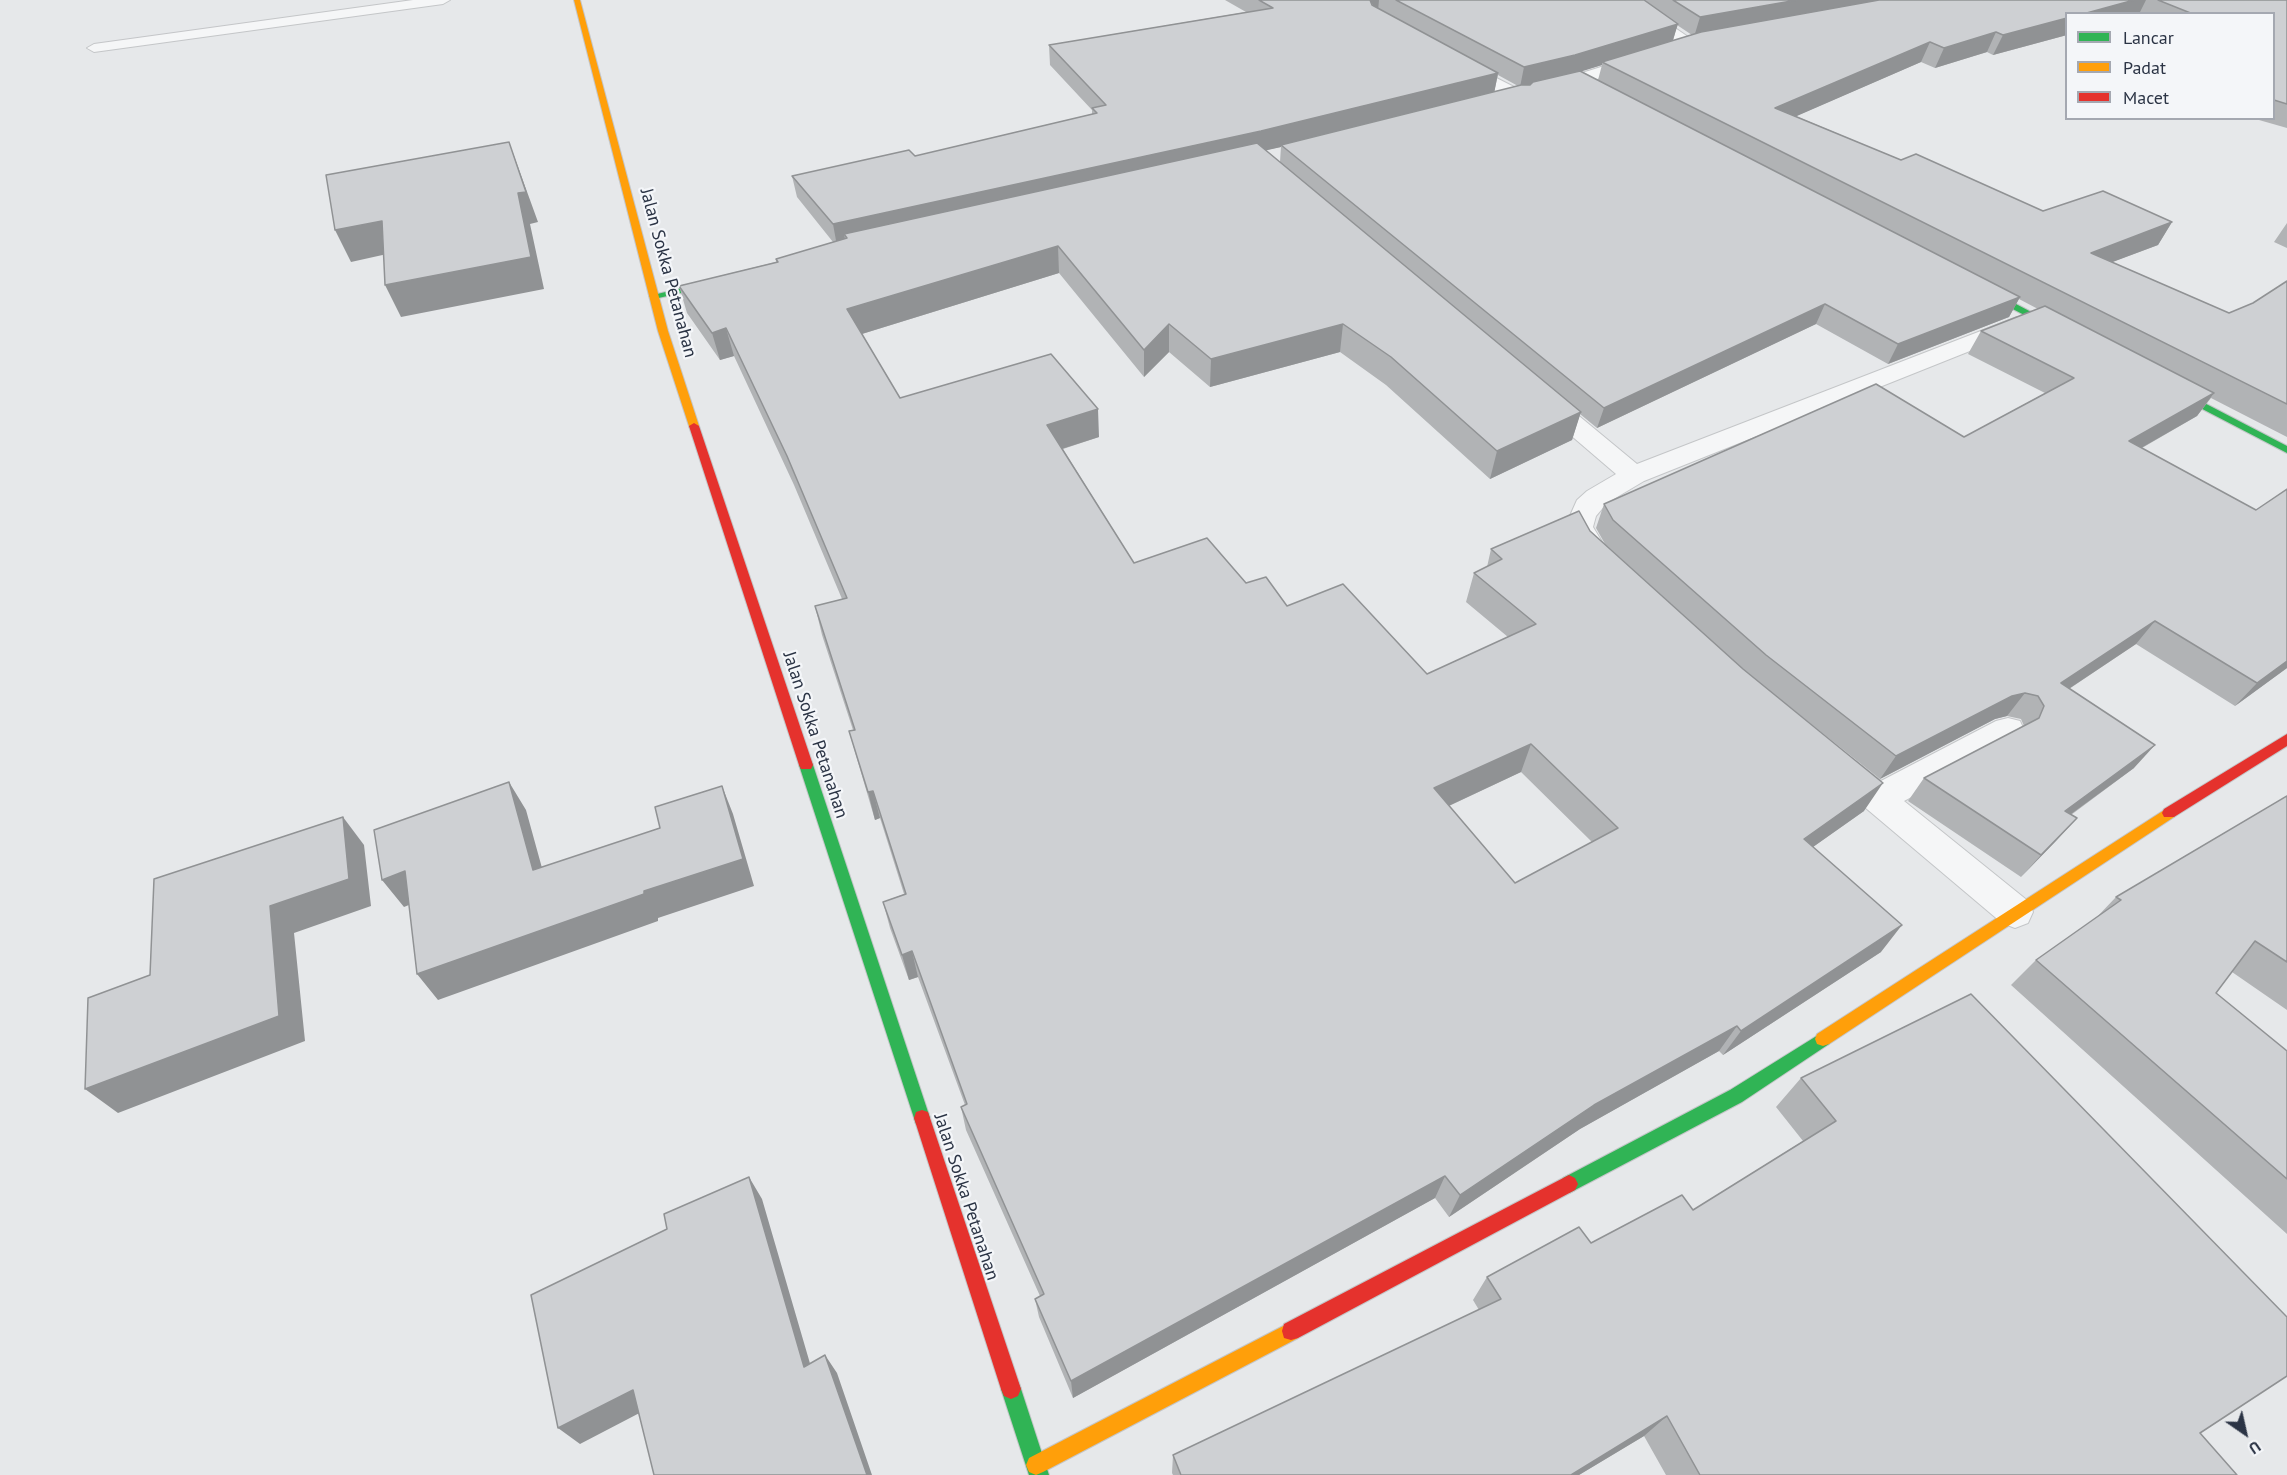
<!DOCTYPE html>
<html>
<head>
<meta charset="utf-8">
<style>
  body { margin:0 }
  #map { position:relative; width:2287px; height:1475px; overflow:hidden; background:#e6e8ea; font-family:"PT Sans",sans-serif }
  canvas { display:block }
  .legend { position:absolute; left:2065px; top:12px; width:210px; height:108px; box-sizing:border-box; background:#f4f6f9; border:2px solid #a4a8b1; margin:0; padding:8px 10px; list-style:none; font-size:18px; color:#2b3445 }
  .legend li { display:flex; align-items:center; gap:12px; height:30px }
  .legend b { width:30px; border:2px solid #a4a8b1 }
  .north { position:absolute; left:2215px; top:1403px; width:60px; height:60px; -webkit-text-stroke:4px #f4f6f9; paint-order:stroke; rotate:146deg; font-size:16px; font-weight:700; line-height:24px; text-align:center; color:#2b3445 }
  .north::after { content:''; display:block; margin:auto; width:21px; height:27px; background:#2b3445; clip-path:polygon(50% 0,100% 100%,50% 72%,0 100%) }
</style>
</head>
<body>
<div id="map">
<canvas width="2287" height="1475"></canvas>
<ul class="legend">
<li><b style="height:8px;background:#30b455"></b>Lancar</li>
<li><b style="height:8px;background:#ff9f0a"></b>Padat</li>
<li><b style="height:8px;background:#e5322d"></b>Macet</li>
</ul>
<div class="north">U</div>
</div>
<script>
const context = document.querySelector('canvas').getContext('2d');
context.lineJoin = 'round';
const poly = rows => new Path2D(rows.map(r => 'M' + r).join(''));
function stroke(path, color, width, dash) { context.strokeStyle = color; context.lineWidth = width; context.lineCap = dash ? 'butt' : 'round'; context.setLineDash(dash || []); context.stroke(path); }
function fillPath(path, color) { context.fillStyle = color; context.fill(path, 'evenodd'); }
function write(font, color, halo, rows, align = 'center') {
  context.font = font + ' "PT Sans",sans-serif'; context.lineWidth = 4.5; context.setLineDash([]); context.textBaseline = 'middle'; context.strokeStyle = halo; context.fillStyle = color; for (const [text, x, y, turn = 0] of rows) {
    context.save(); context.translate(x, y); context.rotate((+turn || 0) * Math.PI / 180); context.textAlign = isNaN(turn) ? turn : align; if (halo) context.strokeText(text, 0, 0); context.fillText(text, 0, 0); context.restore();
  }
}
const lane = poly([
  [413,0,450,0,443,4,94,52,87,48,94,44,413,0]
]);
const street = poly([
  [1615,0,1634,0,1700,45,1697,49,1691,50,1685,49,1615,0],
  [1643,54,1649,55,1652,59,1649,63,1578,85,1572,84,1569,80,1572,76,1643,54],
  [1457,58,1526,93,1528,97,1526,101,1512,101,1451,67,1448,63,1451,59,1457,58],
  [2017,317,2025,319,2029,324,2025,329,1644,481,1607,503,1596,516,1593,527,1610,555,1606,562,1596,565,1586,562,1565,527,1577,500,1587,491,1616,474,1532,402,1528,397,1532,392,1541,389,1550,392,1637,464,2017,317],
  [2008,718,2020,721,2024,730,2020,739,1904,801,2028,901,2033,912,2028,923,2015,928,2002,923,1829,777,1824,768,1829,759,1841,755,1853,759,1881,781,1996,721,2008,718]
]);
const fast = poly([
  [723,278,726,279,726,283,654,299,649,296,723,278],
  [1972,284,1978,284,2073,334,2065,336,1972,288,1972,284],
  [2164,382,2287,446,2287,453,2160,387,2160,383,2164,382],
  [806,760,811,761,813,765,930,1118,928,1124,922,1126,916,1124,914,1118,799,765,801,761,806,760],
  [1823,1032,1829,1034,1831,1039,1829,1044,1742,1102,1575,1190,1569,1193,1563,1190,1560,1184,1563,1178,1730,1090,1823,1032],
  [1011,1379,1018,1382,1021,1389,1049,1475,1029,1475,1001,1389,1004,1382,1011,1379]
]);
const slow = poly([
  [574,0,580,0,668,331,699,426,698,428,690,428,689,426,658,331,574,0],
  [2169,807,2174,809,2176,813,2174,817,1829,1044,1823,1046,1817,1044,1815,1039,1817,1034,2169,807],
  [1291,1322,1298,1324,1300,1331,1298,1338,1043,1472,1036,1475,1029,1472,1026,1465,1029,1458,1291,1322]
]);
const jam = poly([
  [694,423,699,426,813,765,811,769,801,769,799,765,689,426,694,423],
  [2287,734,2287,746,2174,817,2164,817,2162,813,2164,809,2287,734],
  [922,1110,928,1112,930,1118,1021,1389,1018,1396,1011,1399,1004,1396,1001,1389,914,1118,916,1112,922,1110],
  [1569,1175,1575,1178,1578,1184,1575,1190,1298,1338,1291,1340,1284,1338,1282,1331,1284,1324,1569,1175]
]);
const wall = poly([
  [1225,0,2287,0,2287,128,2252,118,2274,118,2274,14,2067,14,2067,35,1993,55,1987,52,1935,68,1921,62,1796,116,1901,160,2043,211,2172,222,2158,245,2112,262,2229,313,2253,303,2287,281,2287,437,2211,398,2197,416,2142,448,2256,510,2287,489,2287,668,2235,706,2136,644,2069,689,2134,768,2071,815,2077,818,2021,877,1908,801,1924,778,2024,726,2021,719,2007,716,1995,719,1880,779,1771,692,1864,811,1813,847,1881,952,1723,1055,1719,1051,1580,1129,1449,1217,1435,1198,1073,1398,1039,1317,1035,1299,1040,1296,966,1130,961,1107,965,1105,918,977,909,980,890,928,883,902,904,894,880,818,875,820,857,759,849,731,853,730,822,635,815,606,842,599,794,485,734,356,720,360,687,313,679,286,776,262,776,259,833,242,797,197,792,176,915,156,1092,114,1092,110,1050,65,1049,45,1246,12],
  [1677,25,1692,35,1673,41],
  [1602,65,1598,80,1581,71],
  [1498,75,1518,86,1494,92],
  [1281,147,1280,162,1266,150],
  [1059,273,1144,377,1169,352,1210,387,1340,352,1386,385,1490,479,1572,440,1580,414,1597,428,1816,324,1888,364,2009,317,2019,299,2038,309,1981,331,1968,354,2045,393,1964,437,1604,504,1596,528,1605,544,1751,676,1590,531,1491,549,1487,567,1474,573,1466,602,1508,637,1427,674,1287,606,1246,583,1134,563,1063,449,1099,437,900,398,862,334],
  [1521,772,1592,842,1515,883,1449,806],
  [2287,223,2287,248,2274,242],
  [2287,796,2287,1010,2232,972,2216,993,2287,1051,2287,1234,2011,985,2036,960,2095,919,2116,897],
  [1801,1078,2200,1433,2237,1475,1666,1475,1644,1436,1579,1475,1173,1475,1172,1473,1173,1455,1479,1310,1473,1300,1487,1277,1693,1210,1803,1141,1776,1107]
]);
const shadedWall = poly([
  [1369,0,1379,0,1378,11],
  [1797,0,1896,0,1694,37,1700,17],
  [2134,0,2146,0,2139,14,2083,14],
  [2067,18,2067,35,1993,55,2003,35],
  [1678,24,1672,43,1602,62,1602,65,1570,75,1520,87,1524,67],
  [1996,32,1987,52,1935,68,1944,48],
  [1930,42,1921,62,1767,129,1775,108],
  [1498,73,1494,94,1281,145,1281,147,1259,152,847,238,844,234,846,244,837,246,833,224],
  [509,142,538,222,530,224,544,289,401,317,385,285,518,193],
  [382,221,396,252,351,262,335,230],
  [2172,222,2158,245,2078,275,2091,253],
  [1058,246,1059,273,852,337,847,309],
  [2020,297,2009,317,1888,364,1898,344],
  [1825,304,1816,324,1597,428,1604,408],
  [1169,324,1169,352,1144,377,1144,350],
  [1343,324,1340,352,1210,387,1211,359],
  [726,328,734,356,720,360,712,333],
  [2214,393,2197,416,2113,464,2129,441],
  [1098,409,1099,437,1049,453,1047,425],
  [1581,412,1572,440,1490,479,1497,451],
  [2155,621,2136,644,2043,706,2061,683],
  [2287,661,2287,668,2235,706,2257,683],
  [2025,693,2007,716,1995,719,1880,779,1896,756,2012,696],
  [1531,744,1521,772,1427,816,1434,788],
  [2155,745,2134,768,2045,833,2065,811],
  [509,782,526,810,550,897,533,870],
  [1883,783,1864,811,1786,866,1804,839],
  [722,786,733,814,754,886,658,918,658,921,438,1000,417,974,644,891],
  [873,791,880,818,875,820,868,792],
  [343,817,364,845,371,906,294,933,305,1041,118,1113,85,1089],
  [2077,818,2056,841,2021,877,2041,855],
  [405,871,426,898,404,907,382,880],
  [1902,925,1881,952,1723,1055,1741,1031],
  [912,951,918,977,909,980,902,955],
  [1737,1026,1719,1051,1580,1129,1449,1217,1460,1195,1594,1105],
  [1445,1176,1435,1198,1073,1398,1071,1381],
  [749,1177,762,1199,816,1384,804,1367],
  [825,1355,837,1373,872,1475,867,1475],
  [633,1390,651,1407,580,1444,558,1428],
  [1667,1416,1644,1436,1579,1475,1571,1475]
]);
const building = poly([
  [1259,0,1370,0,1372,5,1498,73,1261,131,833,224,792,176,909,150,915,156,1097,113,1092,108,1106,105,1049,45,1273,8,1259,0],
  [1396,0,1644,0,1678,24,1575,55,1524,67,1396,0],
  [1673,0,1797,0,1700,17,1673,0],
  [1879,0,2134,0,2083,14,2067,14,2067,18,2003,35,1996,32,1944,48,1930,42,1775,108,1901,160,1916,154,2043,211,2103,191,2172,222,2091,253,2229,313,2253,303,2287,281,2287,404,1602,62,1701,32,1879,0],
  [2158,0,2287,0,2287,104,2274,100,2274,14,2193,14,2158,0],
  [1580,71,2020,297,1898,344,1825,304,1604,408,1281,145,1521,85,1530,85,1533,82,1580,71],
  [509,142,526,192,518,193,531,257,385,285,382,221,335,230,326,175,509,142],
  [1257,143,1581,412,1497,451,1391,357,1343,324,1211,359,1169,324,1144,350,1058,246,847,309,900,398,1051,354,1098,409,1047,425,1134,563,1207,538,1246,583,1266,577,1287,606,1343,584,1427,674,1536,624,1474,573,1502,559,1491,549,1579,511,1590,531,1743,669,1883,783,1804,839,1902,925,1741,1031,1737,1026,1594,1105,1460,1195,1445,1176,1071,1381,1035,1299,1044,1294,961,1107,967,1104,912,951,902,955,883,902,906,894,873,791,868,792,849,731,855,730,815,606,847,598,787,456,726,328,712,333,679,286,778,262,776,259,847,238,844,234,1257,143],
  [1531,744,1618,828,1515,883,1434,788,1531,744],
  [2045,306,2214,393,2129,441,2256,510,2287,489,2287,661,2257,683,2155,621,2061,683,2155,745,2065,811,2077,818,2041,855,1924,778,2039,718,2044,706,2038,696,2025,693,2012,696,1896,756,1766,655,1613,520,1604,504,1876,384,1964,437,2074,378,1981,331,2045,306],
  [509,782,533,870,660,828,655,807,722,786,743,859,644,891,644,894,417,974,405,871,382,880,374,830,509,782],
  [2287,796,2287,962,2255,941,2216,993,2287,1051,2287,1179,2036,960,2121,900,2116,897,2287,796],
  [343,817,349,879,270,906,279,1016,85,1089,88,998,150,975,154,879,343,817],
  [1971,994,2287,1317,2287,1376,2200,1433,2237,1475,1700,1475,1667,1416,1571,1475,1181,1475,1173,1455,1501,1299,1487,1277,1579,1227,1591,1243,1682,1195,1693,1210,1836,1121,1801,1078,1971,994],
  [749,1177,804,1367,825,1355,867,1475,654,1475,633,1390,558,1428,531,1295,667,1229,664,1214,749,1177]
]);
const streetNames = [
  ["Jalan Sokka Petanahan",668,273,75],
  ["Jalan Sokka Petanahan",815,735,72],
  ["Jalan Sokka Petanahan",966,1197,72]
];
stroke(lane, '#c4c6c8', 2);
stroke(street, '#c4c6c8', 2);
stroke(fast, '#c4c6c8', 2);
stroke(slow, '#c4c6c8', 2);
stroke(jam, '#c4c6c8', 2);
fillPath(lane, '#f5f6f7');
fillPath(street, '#f5f6f7');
fillPath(fast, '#30b455');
fillPath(slow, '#ff9f0a');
fillPath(jam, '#e5322d');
fillPath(wall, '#b1b3b5');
fillPath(shadedWall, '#909294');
fillPath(building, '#ced0d3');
stroke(building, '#909294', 1.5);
write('18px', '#2b3445', '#f4f6f9', streetNames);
</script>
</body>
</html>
